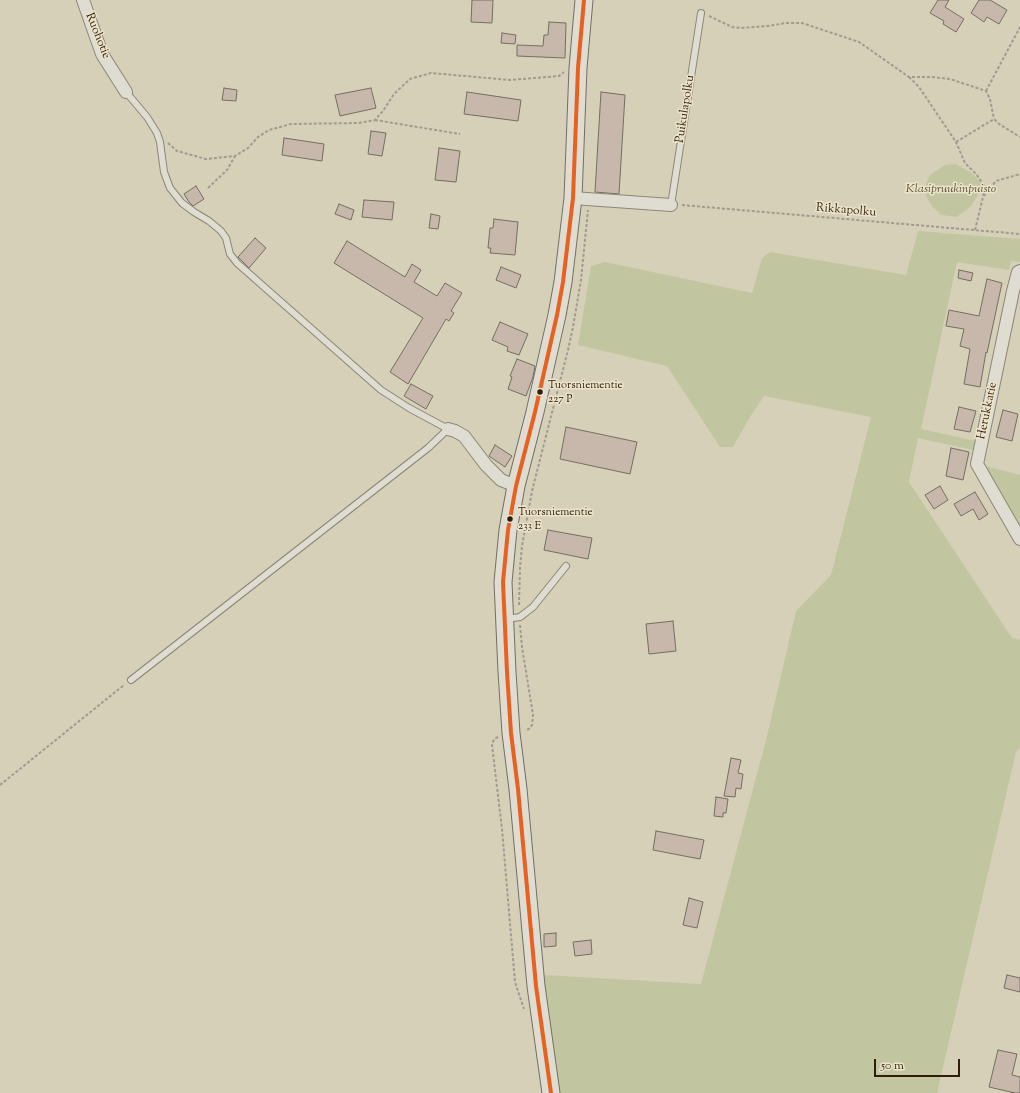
<!DOCTYPE html>
<html>
<head>
<meta charset="utf-8">
<style>
  body { margin:0 }
  #map { position:relative; width:1020px; height:1093px; overflow:hidden; background:#d6d0b9; font-family:"Sorts Mill Goudy",serif }
  canvas { display:block }
  .scale { position:absolute; left:874px; top:1059px; width:86px; height:18px; box-sizing:border-box; border:2px solid #301c0b; border-top:0; padding-left:5px; font-size:12px; line-height:14px; white-space:nowrap; color:#301c0b; -webkit-text-stroke:3px #ece4ca; paint-order:stroke }
</style>
</head>
<body>
<div id="map">
<canvas width="1020" height="1093"></canvas>
<div class="scale">50 m</div>
</div>
<script>
const context = document.querySelector('canvas').getContext('2d');
context.lineJoin = 'round';
function fillPath(path, color) { context.fillStyle = color; context.fill(path, 'evenodd'); }
const poly = rows => new Path2D(rows.map(r => 'M' + r).join(''));
function stroke(path, color, width, dash) { context.strokeStyle = color; context.lineWidth = width; context.lineCap = dash ? 'butt' : 'round'; context.setLineDash(dash || []); context.stroke(path); }
function write(font, color, halo, rows, align = 'center') {
  context.font = font + ' "Sorts Mill Goudy",serif'; context.lineWidth = 3; context.setLineDash([]); context.textBaseline = 'middle'; context.strokeStyle = halo; context.fillStyle = color; for (const [text, x, y, turn = 0] of rows) {
    context.save(); context.translate(x, y); context.rotate((+turn || 0) * Math.PI / 180); context.textAlign = isNaN(turn) ? turn : align; if (halo) context.strokeText(text, 0, 0); context.fillText(text, 0, 0); context.restore();
  }
}
const green = poly([
  [956,164,970,172,984,185,971,206,957,217,941,215,932,206,927,198,924,189,930,175,945,165],
  [918,231,1020,239,1020,262,1011,261,1009,270,957,262,921,429,976,441,973,450,918,438,909,482,1012,638,1020,640,1020,748,1016,752,937,1093,558,1093,552,1055,544,975,701,984,766,740,796,611,831,575,871,417,764,396,750,417,733,447,720,447,667,366,578,345,591,266,605,262,752,293,762,258,770,252,906,275],
  [977,464,1020,475,1020,539]
]);
const building = poly([
  [472,0,493,0,492,23,471,22,472,0],
  [938,0,949,0,945,7,964,19,956,32,943,24,944,21,930,13,938,0],
  [979,0,990,0,1007,10,999,24,987,17,984,22,971,13,979,0],
  [549,22,566,23,565,58,517,56,517,45,543,46,544,35,548,35,549,22],
  [502,33,516,35,515,44,501,43,502,33],
  [224,88,237,90,236,101,222,100,224,88],
  [371,88,376,108,340,116,335,95,371,88],
  [467,92,521,100,518,121,464,114,467,92],
  [601,92,625,95,619,194,595,192,601,92],
  [371,131,386,133,382,156,368,154,371,131],
  [284,138,324,144,322,161,282,155,284,138],
  [439,148,460,151,456,182,435,180,439,148],
  [196,186,204,199,193,206,189,202,184,194,196,186],
  [364,200,394,202,392,220,362,217,364,200],
  [339,204,354,210,351,220,335,214,339,204],
  [431,214,440,216,438,229,429,228,431,214],
  [494,219,518,222,515,255,490,253,491,248,488,248,490,228,493,228,494,219],
  [255,238,266,248,249,268,238,257,255,238],
  [347,241,405,277,412,264,421,270,414,282,437,296,445,283,462,293,451,311,454,313,449,321,446,319,408,384,390,372,423,318,334,263,347,241],
  [501,267,521,275,516,288,496,280,501,267],
  [959,270,973,273,971,281,958,278,959,270],
  [987,279,1002,283,987,353,986,352,980,387,964,384,970,349,960,346,964,329,946,326,949,310,979,316,987,279],
  [500,322,528,334,519,355,507,351,508,347,492,340,500,322],
  [517,359,535,366,533,377,526,396,508,389,512,377,510,376,517,359],
  [411,384,433,396,426,409,404,396,411,384],
  [959,407,976,411,970,432,954,429,959,407],
  [1003,410,1018,414,1012,441,996,437,1003,410],
  [566,427,637,442,630,474,560,459,566,427],
  [495,445,512,456,505,467,489,456,495,445],
  [951,448,969,452,963,480,946,476,951,448],
  [940,486,948,500,934,509,925,495,940,486],
  [975,492,988,514,979,520,973,509,961,516,954,504,975,492],
  [548,530,592,538,588,559,544,550,548,530],
  [673,621,676,651,649,654,646,624,673,621],
  [731,758,741,760,738,773,743,774,741,789,736,788,735,797,724,796,731,758],
  [716,797,728,799,726,813,723,813,723,817,714,816,716,797],
  [656,831,704,840,700,859,653,850,656,831],
  [689,898,703,902,697,928,683,925,689,898],
  [556,933,556,946,544,947,544,934,556,933],
  [591,940,592,954,575,956,573,942,591,940],
  [1007,975,1020,978,1020,992,1004,988,1007,975],
  [998,1050,1017,1054,1012,1075,1020,1077,1020,1093,1015,1093,989,1087,998,1050]
]);
const path = poly([
  [709,16,732,27,741,28,768,26,786,23,802,23,859,42,909,77,932,77,950,79,986,91,990,99,994,119],
  [909,77,919,87,956,142,965,163,976,174,984,185,983,197],
  [986,91,1020,27],
  [375,120,460,134],
  [956,142,994,119,999,124,1020,137],
  [168,143,177,151,206,159,235,156,248,148,258,137,269,130,291,124,359,123,375,120,383,111,394,94,410,79,431,73,510,80,559,76,564,72],
  [208,188,227,170,235,156],
  [682,205,1020,234],
  [975,230,983,197,996,181,1020,174],
  [519,605,520,568,522,546,532,491,568,350,573,327,581,280,588,210],
  [520,625,522,647,533,715,532,725,529,729,525,730],
  [498,737,494,739,492,745,502,829,515,982,524,1009],
  [0,785,124,685]
]);
const lane = poly([
  [126,92,147,117,157,133,160,142,164,172,170,188,182,203,194,212,209,221,221,231,226,238,230,254,237,263,381,390,409,408,448,429,428,448,131,680],
  [671,205,701,13],
  [506,619,520,617,533,607,566,566]
]);
const street = poly([
  [83,0,102,54,126,92],
  [573,198,671,205],
  [1020,271,1018,272,1013,291,977,464,1020,539],
  [448,429,455,431,464,436,486,465,501,480,516,486]
]);
const secondary = poly([
  [551,1093,536,986,518,789,511,733,507,672,503,582,508,530,516,486,535,412,557,315,563,282,573,198,578,68,584,0]
]);
const bus1 = poly([
  [551,1093,536,986,518,789,511,733,507,672,503,582,508,530,516,486,535,412,557,315,563,282,573,198,578,68,584,0]
]);
const markers = [
  [540,392,3.5,"#301c0b"],
  [510,519,3.5,"#301c0b"]
];
const busNames = [
  ["Tuorsniementie",548,386],
  ["227 P",548,400],
  ["Tuorsniementie",518,513],
  ["233 E",518,527]
];
const streetNames = [
  ["Ruohotie",97,36,68],
  ["Puikulapolku",686,109,-81],
  ["Rikkapolku",846,211,5],
  ["Herukkatie",988,411,-78]
];
const parkNames = [
  ["Klasipruukinpuisto",951,190]
];
fillPath(green, '#c2c6a0');
fillPath(building, '#c8b8ac');
stroke(building, '#746e60', 1);
stroke(lane, '#8c8677', 8);
stroke(street, '#8c8677', 14);
stroke(secondary, '#746e60', 19);
stroke(path, '#a09a90', 2, [3, 2]);
stroke(lane, '#dfdcd1', 6);
stroke(street, '#dfdcd1', 12);
stroke(secondary, '#dfdcd1', 17);
stroke(bus1, '#e86121', 4);
for (const [x, y, r, color] of markers) { const dot = new Path2D(); dot.arc(x, y, r, 0, 2 * Math.PI); context.fillStyle = color; context.fill(dot); stroke(dot, '#ece4ca', 1.5); }
write('11px', '#301c0b', '#ece4ca', busNames, 'left');
write('12px', '#301c0b', '#ece4ca', streetNames);
write('italic 12px', '#574d31', '#ece4ca', parkNames);
</script>
</body>
</html>
